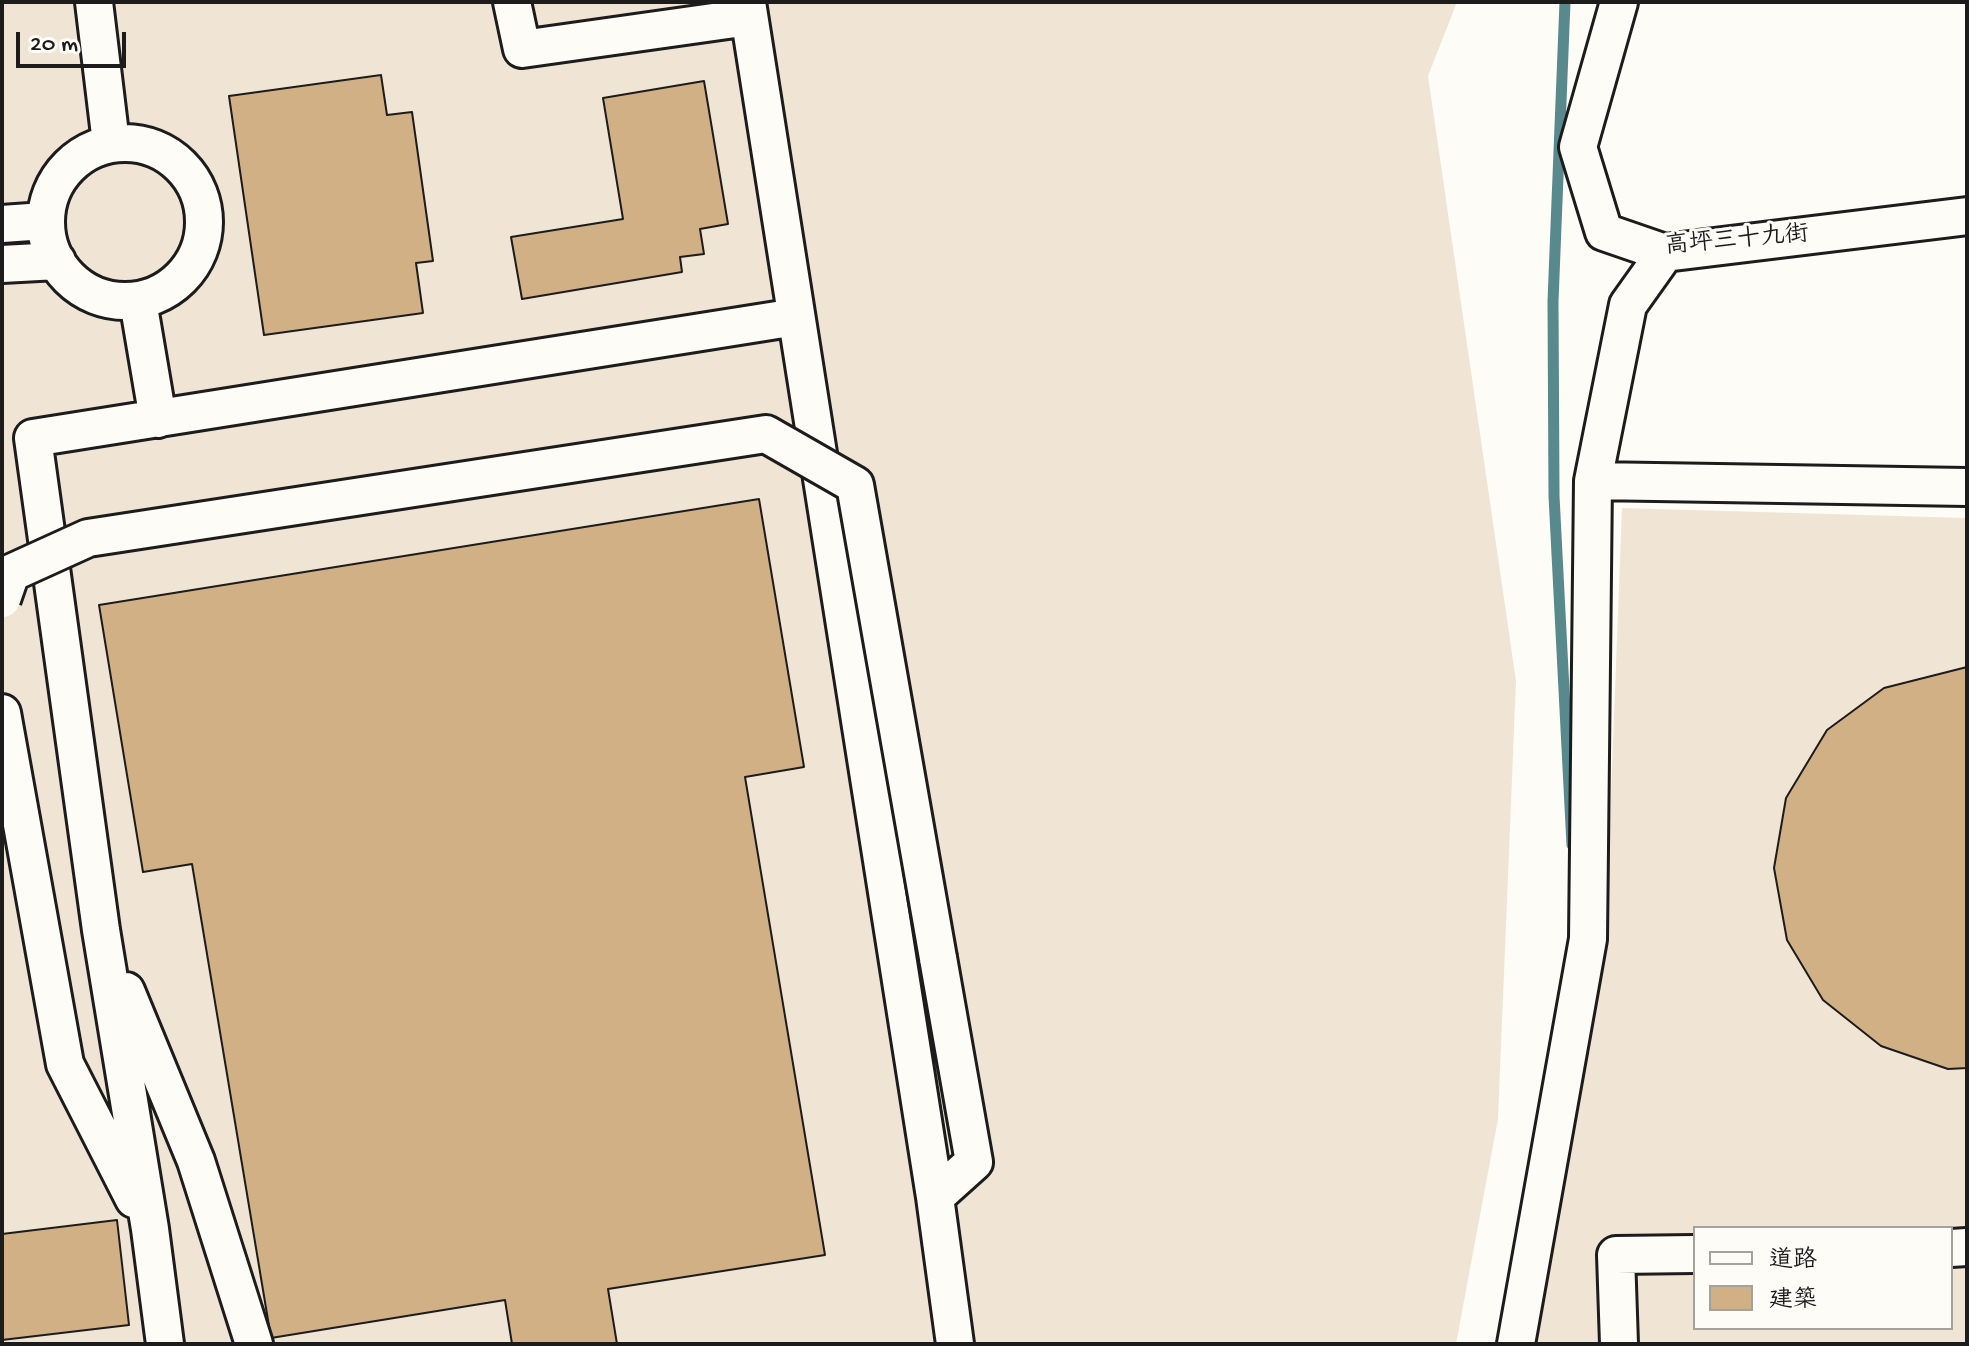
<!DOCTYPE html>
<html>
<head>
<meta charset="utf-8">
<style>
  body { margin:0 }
  #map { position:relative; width:1969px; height:1346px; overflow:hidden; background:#fdfcf7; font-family:"Gochi Hand","LXGW WenKai TC",sans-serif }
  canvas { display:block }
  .frame { position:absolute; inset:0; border:4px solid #1c1c1c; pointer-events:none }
  .legend { position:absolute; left:1693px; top:1226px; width:260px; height:104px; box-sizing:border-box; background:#fdfcf7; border:2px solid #a3a29f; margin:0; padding:10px 14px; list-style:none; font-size:24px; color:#1c1c1c }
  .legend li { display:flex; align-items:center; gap:16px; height:40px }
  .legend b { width:40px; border:2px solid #a3a29f }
  .scale { position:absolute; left:16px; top:32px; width:110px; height:36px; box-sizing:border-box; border:4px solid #1c1c1c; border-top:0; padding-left:10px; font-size:24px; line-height:28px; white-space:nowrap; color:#1c1c1c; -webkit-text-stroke:6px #fdfcf7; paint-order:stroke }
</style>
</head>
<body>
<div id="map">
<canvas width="1969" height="1346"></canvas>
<div class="frame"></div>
<ul class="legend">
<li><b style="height:10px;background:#fdfcf7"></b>道路</li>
<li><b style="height:22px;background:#d1b085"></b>建築</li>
</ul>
<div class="scale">20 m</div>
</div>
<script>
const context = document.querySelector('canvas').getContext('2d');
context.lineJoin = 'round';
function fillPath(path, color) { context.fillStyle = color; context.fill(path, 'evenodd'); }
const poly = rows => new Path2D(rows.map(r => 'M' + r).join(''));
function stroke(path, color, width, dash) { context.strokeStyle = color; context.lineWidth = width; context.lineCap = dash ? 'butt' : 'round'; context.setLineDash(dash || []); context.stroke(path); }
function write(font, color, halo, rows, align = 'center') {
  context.font = font + ' "Gochi Hand","LXGW WenKai TC",sans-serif'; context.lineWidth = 6; context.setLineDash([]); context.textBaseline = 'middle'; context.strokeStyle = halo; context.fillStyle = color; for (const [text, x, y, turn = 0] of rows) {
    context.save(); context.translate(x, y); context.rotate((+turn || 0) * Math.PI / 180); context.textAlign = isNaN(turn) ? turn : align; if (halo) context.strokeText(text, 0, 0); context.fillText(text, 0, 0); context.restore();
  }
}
const built = poly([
  [2,2,1457,2,1428,76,1516,681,1498,1119,1456,1344,2,1344],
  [1622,508,1967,518,1967,1344,1535,1344,1605,949],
  [1695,1228,1951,1228,1951,1328,1695,1328]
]);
const stream = poly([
  [1565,2,1553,301,1554,496,1572,845]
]);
const building = poly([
  [381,75,387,115,412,112,433,261,416,263,423,313,264,335,229,96,381,75],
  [704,81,728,224,700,229,704,254,680,257,682,272,522,299,511,237,623,219,603,98,704,81],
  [759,499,804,767,745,777,825,1255,608,1289,617,1344,512,1344,505,1300,271,1338,192,864,143,872,99,605,759,499],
  [1967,667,1967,1068,1948,1069,1881,1046,1823,1000,1787,940,1774,868,1786,798,1827,730,1884,688,1967,667],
  [117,1220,129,1325,2,1340,2,1234,117,1220]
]);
const minor = poly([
  [94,2,111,143],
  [512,2,522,49,749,17],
  [747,2,935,1197,955,1344],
  [1619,2,1578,147,1604,232,1665,253,1967,216],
  '46 222a79 79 0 1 1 158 0a79 79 0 1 1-158 0Z',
  [2,224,44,221],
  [2,264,57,261],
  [138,301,158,419],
  [1593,481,1967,487],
  [2,713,65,1064,134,1199],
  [126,991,196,1161,254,1344],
  [935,1197,974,1162,938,958],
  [1951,1248,1967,1247],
  [165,1344,150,1229,101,930,33,438,796,317],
  [1516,1344,1588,939,1593,481,1628,305,1665,253],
  [1619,1344,1616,1255,1695,1254]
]);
const minorBridge = poly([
  [2,599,11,573,88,538,766,434,855,485,938,958]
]);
const streetNames = [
  ["高坪三十九街",1737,242,-5]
];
fillPath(built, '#f0e5d5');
stroke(stream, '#58898c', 11);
fillPath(building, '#d1b085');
stroke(building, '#1c1c1c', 2);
stroke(minor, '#1c1c1c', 42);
stroke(minor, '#fdfcf7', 36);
stroke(minorBridge, '#1c1c1c', 42, []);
stroke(minorBridge, '#fdfcf7', 36);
write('24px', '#1c1c1c', '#fdfcf7', streetNames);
</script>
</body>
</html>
